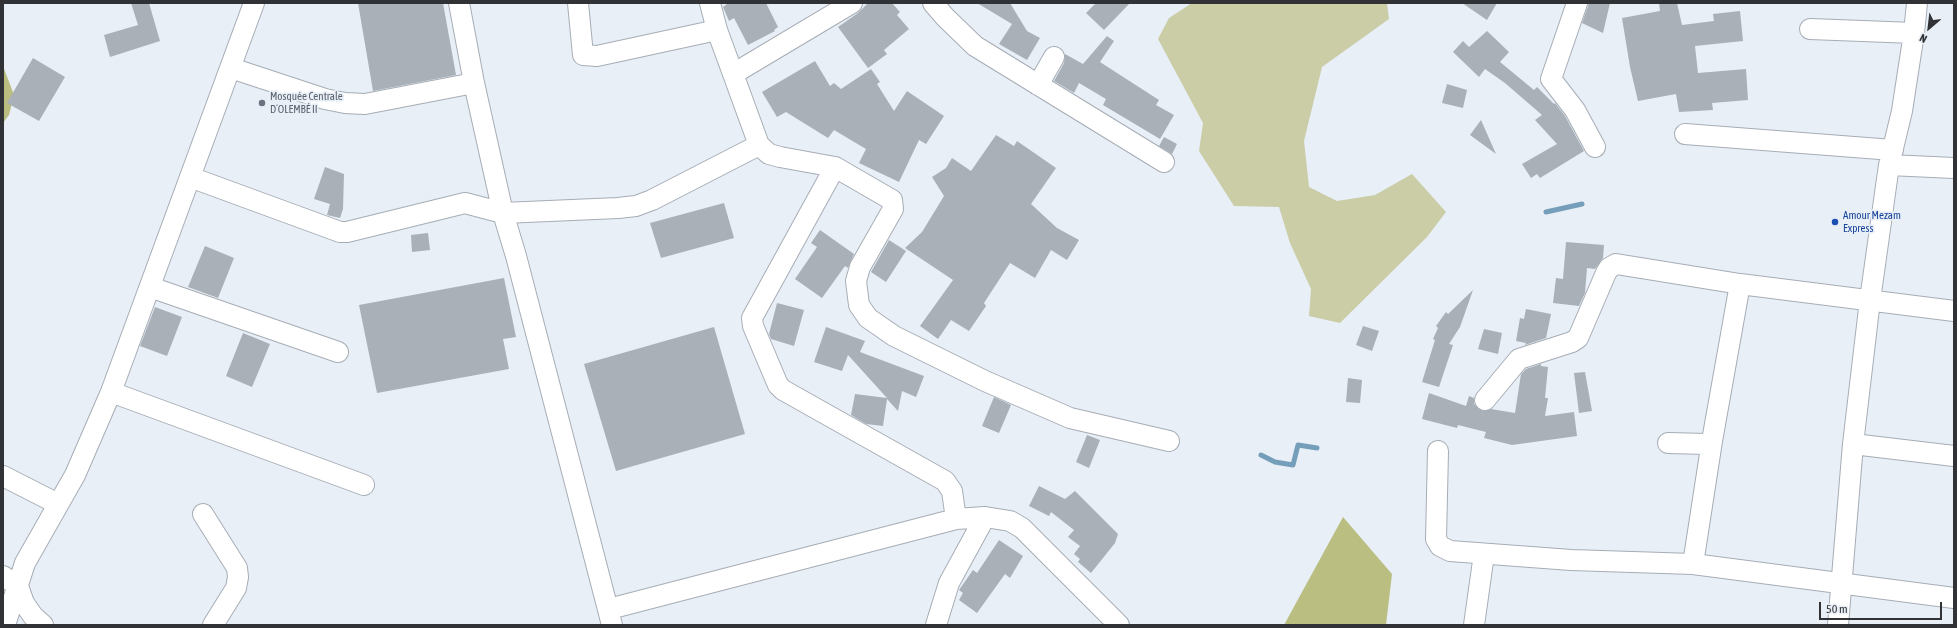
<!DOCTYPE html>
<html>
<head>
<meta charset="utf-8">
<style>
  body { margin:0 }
  #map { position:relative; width:1957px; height:628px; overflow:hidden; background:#e8eff7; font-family:"Asap Condensed",sans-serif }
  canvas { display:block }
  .frame { position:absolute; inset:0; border:4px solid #303235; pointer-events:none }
  .north { position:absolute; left:1909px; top:8px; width:40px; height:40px; -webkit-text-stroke:3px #e8eff7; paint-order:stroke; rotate:208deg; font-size:11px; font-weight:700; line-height:16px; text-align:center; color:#303235 }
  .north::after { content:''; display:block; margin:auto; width:14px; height:18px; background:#303235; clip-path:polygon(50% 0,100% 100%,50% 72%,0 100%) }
  .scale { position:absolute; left:1819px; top:602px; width:123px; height:18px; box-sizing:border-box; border:2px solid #303235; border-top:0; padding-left:5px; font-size:12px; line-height:14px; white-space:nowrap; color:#303235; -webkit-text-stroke:3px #e8eff7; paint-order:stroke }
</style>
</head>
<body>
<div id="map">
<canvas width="1957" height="628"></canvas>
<div class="frame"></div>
<div class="north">N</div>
<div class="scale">50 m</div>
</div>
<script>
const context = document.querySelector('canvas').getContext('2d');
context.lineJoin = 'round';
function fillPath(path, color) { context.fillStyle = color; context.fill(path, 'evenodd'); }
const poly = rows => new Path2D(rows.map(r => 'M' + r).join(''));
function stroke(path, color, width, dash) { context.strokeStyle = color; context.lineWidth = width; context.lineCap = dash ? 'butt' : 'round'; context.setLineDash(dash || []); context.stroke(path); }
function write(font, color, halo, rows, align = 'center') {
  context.font = font + ' "Asap Condensed",sans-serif'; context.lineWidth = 3.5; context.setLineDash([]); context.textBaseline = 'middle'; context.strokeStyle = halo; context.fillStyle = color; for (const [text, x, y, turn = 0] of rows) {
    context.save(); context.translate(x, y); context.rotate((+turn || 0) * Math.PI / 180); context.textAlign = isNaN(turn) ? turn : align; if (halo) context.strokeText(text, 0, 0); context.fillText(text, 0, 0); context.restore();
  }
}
const green = poly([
  [1192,3,1387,3,1389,19,1322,67,1304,141,1309,187,1337,201,1375,195,1412,174,1446,212,1427,237,1340,323,1309,316,1311,289,1290,243,1279,207,1234,206,1199,151,1203,123,1158,39,1169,18]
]);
const forest = poly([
  [3,66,14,95,9,115,3,123],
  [1343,517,1392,574,1386,625,1284,625]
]);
const stream = poly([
  [1546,212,1582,204],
  [1261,455,1275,462,1293,465,1298,445,1317,448]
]);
const building = poly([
  [131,3,149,3,160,41,110,57,104,35,138,25],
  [358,3,443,3,456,75,373,91],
  [727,3,766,3,778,27,774,30,775,31,748,45,734,18,729,21,723,7,727,4],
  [868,3,892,3,900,12,897,15,909,29,884,50,887,54,868,68,838,27,858,13],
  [977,3,1010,3,1027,31,1040,38,1027,60,999,44,1012,24],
  [1096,3,1130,3,1104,30,1086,13],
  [1462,3,1497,3,1487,20],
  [1589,3,1610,3,1603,33,1582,23],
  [1659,3,1677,3,1682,25,1714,21,1713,14,1740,11,1743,41,1695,46,1698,73,1746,69,1748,100,1712,103,1713,110,1679,112,1676,94,1638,101,1630,67,1622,18,1660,11],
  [1487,31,1509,52,1500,62,1534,90,1537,87,1554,104,1555,103,1565,116,1584,151,1540,178,1537,174,1531,178,1522,164,1557,144,1535,120,1542,115,1505,83,1485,69,1479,77,1453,52,1463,41,1469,47],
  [1107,36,1114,41,1100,62,1159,100,1156,105,1174,115,1160,139,1103,105,1106,99,1079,83,1074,93,1054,81,1064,63,1065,54,1083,64],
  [33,58,65,77,39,121,7,103],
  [815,61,830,86,834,83,841,89,871,69,880,82,877,84,894,111,907,91,944,116,926,144,919,140,899,182,859,163,866,149,834,130,828,138,786,112,777,117,762,92],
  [1447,84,1467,90,1463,108,1442,103],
  [1481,120,1496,154,1470,135],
  [996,135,1014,146,1017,141,1056,168,1031,204,1057,228,1079,240,1067,260,1051,250,1035,278,1010,263,984,303,986,306,969,331,951,320,938,339,920,326,953,280,905,248,922,232,944,196,932,177,946,168,952,158,971,171],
  [1164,137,1177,144,1172,154,1159,146],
  [325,167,344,174,343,209,340,218,327,215,330,204,314,199],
  [724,203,734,238,661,258,650,223],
  [820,230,854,254,848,268,845,266,822,298,795,279,817,247,811,243],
  [428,233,430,250,412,252,411,235],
  [889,240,906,251,886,282,871,272],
  [1566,242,1604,245,1603,258,1595,269,1587,268,1585,293,1579,306,1553,303,1556,278,1563,279],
  [205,246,234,258,218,298,188,287],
  [504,278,516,337,503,339,509,369,377,393,359,305],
  [1473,290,1460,327,1449,344,1453,345,1439,387,1422,382,1435,340,1433,339,1438,328,1436,326,1446,312,1448,314],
  [777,303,804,310,794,346,771,339,769,334],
  [155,307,182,317,167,356,140,346],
  [1526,309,1551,314,1546,338,1525,345,1526,343,1516,341,1520,318,1524,319],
  [1363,326,1379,331,1372,351,1356,345],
  [714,327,745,434,616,471,584,364],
  [826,327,865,341,860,352,924,376,916,397,902,391,898,411,887,399,883,426,866,424,851,415,855,394,887,398,848,355,842,371,814,362],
  [1484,329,1502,333,1498,354,1478,349],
  [243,333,270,344,252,387,226,376],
  [1541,364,1541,366,1548,367,1545,398,1548,398,1545,416,1574,412,1577,436,1512,445,1484,438,1486,432,1458,425,1457,428,1422,419,1429,393,1466,406,1469,396,1474,398,1474,404,1483,411,1491,409,1515,413,1521,374,1526,369],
  [1585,372,1592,411,1579,413,1574,373],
  [1348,378,1362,380,1360,403,1346,402],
  [994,397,1011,405,999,433,982,426],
  [1087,435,1100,440,1089,468,1076,462],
  [1039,486,1065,499,1075,491,1118,534,1115,543,1091,573,1078,562,1080,559,1074,554,1080,546,1068,537,1074,530,1051,512,1049,516,1029,506],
  [999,540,1023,556,1010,578,1005,574,977,613,959,600,963,593,959,590,973,570,977,573]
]);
const minor = poly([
  [459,3,474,83,503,213,516,256,612,625],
  [578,3,583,55,597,56,717,30],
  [710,3,717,30,759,145,769,154,780,157,835,167,892,200,893,209,860,267,856,281,859,305,868,318,894,336,985,381,1070,418,1169,441],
  [933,3,945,17,975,46,1164,162],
  [1577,3,1551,79,1575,110,1595,147],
  [1810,29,1914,33],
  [231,68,325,99,345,103,365,104,474,83],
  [733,74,852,3],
  [1038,85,1054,57],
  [1685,134,1893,150],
  [1889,165,1954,168],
  [835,167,752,318,753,326,778,385,783,390,945,481,952,491,956,519],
  [190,177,340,232,347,232,465,203,503,213,618,208,636,206,652,200,759,145],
  [150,287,338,352],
  [111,392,364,485],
  [1485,400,1519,359,1572,342,1578,338,1606,273,1609,268,1616,264,1740,284,1954,311],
  [1668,443,1707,444,1712,441,1740,284],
  [1853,444,1954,456],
  [1438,451,1436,539,1440,546,1450,551,1571,560,1693,564,1954,598],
  [3,476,58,504],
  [203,514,237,568,238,577,236,588,213,625],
  [1693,564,1712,441],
  [3,576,18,586,24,603,33,616,43,625],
  [609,609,956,519,985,517,1010,521,1022,528,1119,625],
  [5,625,25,563,75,475,111,392,254,3],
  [936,625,949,583,985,517],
  [1474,625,1484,554],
  [1838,625,1853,444,1870,300,1889,165,1902,111,1914,33,1917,3]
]);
const markers = [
  [262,103,4,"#6b7280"],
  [1835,222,4,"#1a4fb4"]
];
const worshipNames = [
  ["Mosquée Centrale",270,97],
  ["D´OLEMBÉ II",270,110]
];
const transitNames = [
  ["Amour Mezam",1843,216],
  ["Express",1843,229]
];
fillPath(green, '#cacda6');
fillPath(forest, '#babe81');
stroke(stream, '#749eb9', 5);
fillPath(building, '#a9b0b7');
stroke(minor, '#a7adb5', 22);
stroke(minor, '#fff', 20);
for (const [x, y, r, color] of markers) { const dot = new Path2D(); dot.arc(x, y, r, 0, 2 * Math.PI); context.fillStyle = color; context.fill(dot); stroke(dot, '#e8eff7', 1.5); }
write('11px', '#5b616d', '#e8eff7', worshipNames, 'left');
write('11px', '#164399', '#e8eff7', transitNames, 'left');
</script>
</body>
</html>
